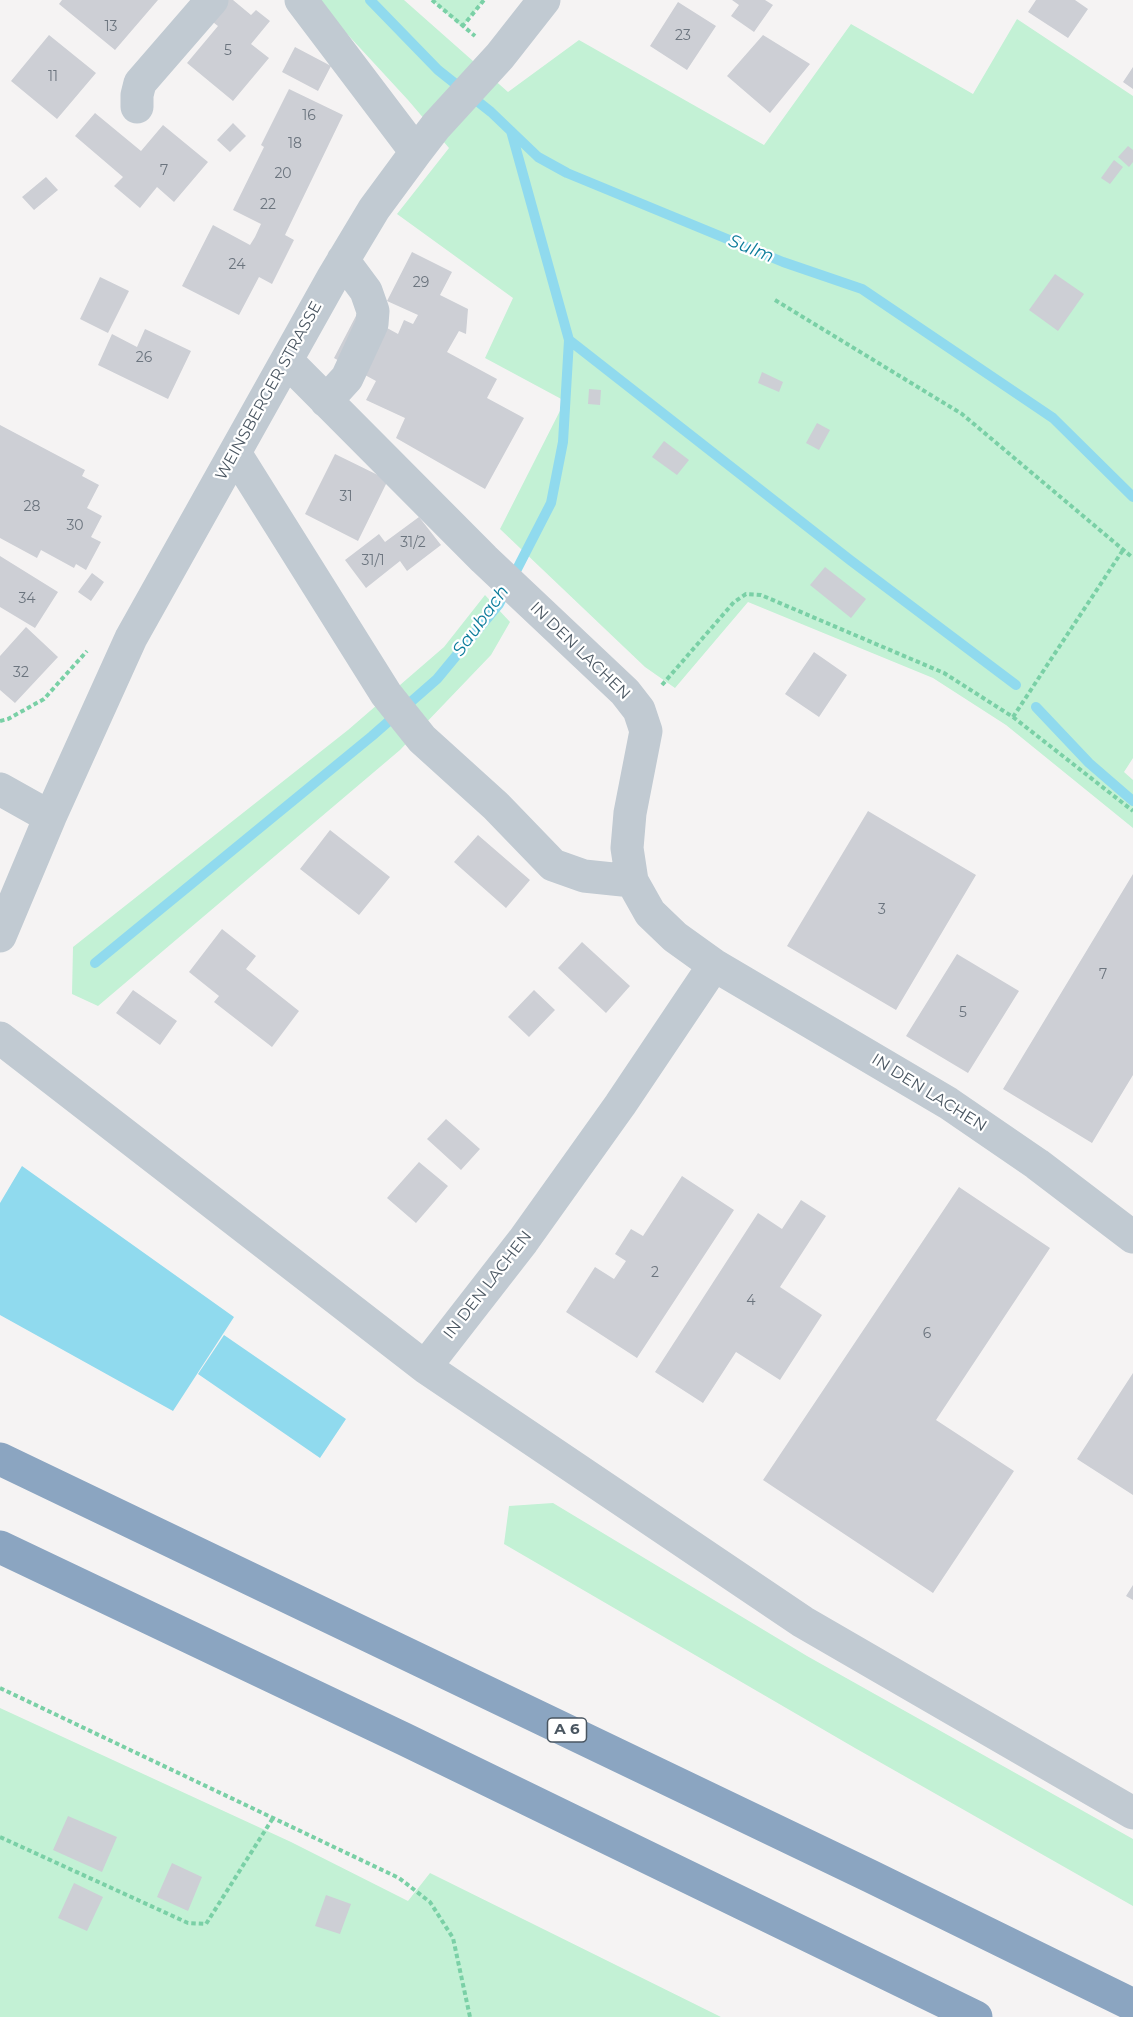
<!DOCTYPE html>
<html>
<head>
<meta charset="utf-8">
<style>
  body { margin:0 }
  canvas { display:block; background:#f5f3f3 }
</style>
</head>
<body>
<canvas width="1133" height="2017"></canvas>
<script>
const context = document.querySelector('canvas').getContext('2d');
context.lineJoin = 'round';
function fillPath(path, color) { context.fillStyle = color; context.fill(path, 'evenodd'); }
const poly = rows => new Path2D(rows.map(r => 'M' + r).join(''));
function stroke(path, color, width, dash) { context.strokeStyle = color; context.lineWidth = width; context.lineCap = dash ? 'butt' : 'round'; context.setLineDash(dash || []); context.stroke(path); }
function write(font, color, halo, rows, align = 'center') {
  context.font = font + ' Montserrat,sans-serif'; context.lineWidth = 4.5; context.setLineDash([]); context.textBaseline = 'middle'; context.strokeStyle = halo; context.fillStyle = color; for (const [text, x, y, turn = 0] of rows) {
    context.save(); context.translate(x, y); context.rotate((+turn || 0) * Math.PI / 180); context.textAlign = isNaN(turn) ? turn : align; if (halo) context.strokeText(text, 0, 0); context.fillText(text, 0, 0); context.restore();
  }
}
const green = poly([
  [318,0,404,0,508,92,579,40,764,145,851,24,973,94,1017,19,1133,96,1133,758,1124,772,1133,780,1133,828,1006,725,933,678,748,602,675,688,645,667,500,529,565,401,485,358,513,298,397,214,449,148,408,100,325,10],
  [432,0,484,0,462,27],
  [485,595,510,622,491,655,400,750,98,1006,72,994,73,947,348,730,444,647],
  [553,1503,807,1656,1133,1839,1133,1906,855,1748,504,1544,509,1506],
  [0,1708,291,1842,408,1901,430,1873,721,2017,0,2017]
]);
const water = poly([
  [22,1166,234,1317,173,1411,0,1315,0,1203],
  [224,1335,346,1419,320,1458,198,1374]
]);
const stream = poly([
  [370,0,438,70,491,112,538,157,567,173,783,262,862,289,1053,418,1133,497],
  [569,340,850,560,1016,685],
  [1036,707,1089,763,1133,801],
  [95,963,372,736,437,679,499,604,551,503,563,442,569,340,511,131]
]);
const building = poly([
  [62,0,158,0,115,50,59,4],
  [226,0,233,0,251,15,256,10,270,21,251,44,269,58,233,101,187,63,218,26,209,19],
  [732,0,765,0,773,5,754,32,731,16,739,5],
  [1036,0,1075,0,1088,9,1068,38,1028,12],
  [678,2,716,26,687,70,650,46],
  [49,35,96,73,57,119,11,81],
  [763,35,810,64,770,113,727,76],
  [295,47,331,66,318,91,282,72],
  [1133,67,1133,89,1123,82],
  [289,89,343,115,285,235,294,240,272,284,259,277,239,315,182,286,213,225,250,245,255,237,261,224,233,210,264,147,261,145],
  [95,113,141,151,163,125,208,162,174,202,157,187,140,208,114,186,123,177,75,136],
  [233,123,246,136,230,152,217,140],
  [1128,146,1133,150,1133,162,1129,167,1118,157],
  [1114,160,1123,167,1110,184,1101,178],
  [46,177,58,190,34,210,22,197],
  [412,252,452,272,440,295,468,309,466,334,459,331,447,352,497,379,487,398,524,418,485,489,396,438,405,418,366,400,376,381,334,358,358,312,398,334,404,320,413,324,418,315,387,301],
  [1055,274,1084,294,1058,331,1029,310],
  [100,277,129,291,108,333,80,319],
  [145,329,191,351,168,399,98,365,112,334,137,347],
  [762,372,783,382,779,392,758,383],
  [589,389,601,390,600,405,588,404],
  [817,423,830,430,819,450,806,443],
  [0,425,85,470,82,476,99,485,87,508,102,516,91,537,101,542,86,570,76,564,74,568,41,550,37,558,0,538],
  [664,441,689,460,677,475,652,457],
  [335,454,388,480,358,541,305,514],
  [419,517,441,545,407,571,400,561,366,588,345,560,379,534,385,542],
  [0,556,58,592,35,628,0,607],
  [825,567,866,599,851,618,810,585],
  [92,573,104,582,91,601,78,592],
  [26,627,58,657,15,703,0,690,0,656],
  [814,652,847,675,819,717,785,694],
  [868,811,976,875,896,1010,787,946],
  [330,830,390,877,359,915,300,869],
  [478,835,530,880,506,908,454,862],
  [1133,874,1133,1075,1092,1143,1003,1089],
  [222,929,256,956,246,969,299,1011,272,1047,214,1002,219,996,189,972],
  [582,942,630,986,606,1013,558,968],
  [957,954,1019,991,968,1073,906,1036],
  [133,990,177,1021,160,1045,116,1013],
  [534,990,555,1010,529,1037,508,1017],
  [446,1119,480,1149,461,1170,427,1139],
  [419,1162,448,1186,416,1223,387,1198],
  [682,1176,734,1210,637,1358,566,1312,595,1267,614,1279,626,1261,615,1254,631,1229,643,1236],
  [959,1187,1050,1248,936,1420,1014,1471,933,1593,763,1480],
  [801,1200,826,1216,780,1287,822,1315,780,1380,736,1352,703,1403,655,1372,758,1213,782,1229],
  [1133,1373,1133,1495,1077,1459],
  [1133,1585,1133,1600,1126,1596],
  [68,1816,117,1837,102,1872,53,1850],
  [172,1863,202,1877,188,1911,157,1897],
  [74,1883,103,1897,87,1931,58,1918],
  [326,1895,351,1904,340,1934,315,1926]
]);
const path = poly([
  [432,0,475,36],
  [462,27,484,0],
  [775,300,962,414,1133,558],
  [662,685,734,602,746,594,761,595,944,673,1013,717,1123,550],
  [1013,717,1133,811],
  [0,721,8,719,44,699,87,651],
  [0,1688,399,1878,430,1902,453,1938,470,2017],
  [0,1837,188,1923,206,1924,273,1818]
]);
const minor = poly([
  [301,0,416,152],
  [137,107,137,95,140,83,212,0],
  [287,361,484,559,625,692,639,710,646,731,630,813,627,848,632,881,650,913,675,937,714,965,948,1103,1037,1164,1133,1237],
  [326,401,347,378,372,324,373,311,366,291,343,260],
  [235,453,386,694,422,739,496,806,553,865,584,876,632,881],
  [0,789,50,817],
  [0,936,50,817,131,638,332,279,374,209,416,152,436,126,500,56,544,0],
  [0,1038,425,1367,803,1622,1133,1813],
  [425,1367,523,1241,620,1105,714,965]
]);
const highway = poly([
  [0,1459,870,1876,1133,2005],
  [0,1547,404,1739,976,2017]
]);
const numberNames = [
  ["13",111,27],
  ["23",683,36],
  ["5",228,51],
  ["11",53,77],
  ["16",309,116],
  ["18",295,144],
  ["7",164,171],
  ["20",283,174],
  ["22",268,205],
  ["24",237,265],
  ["29",421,283],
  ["26",144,358],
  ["31",346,497],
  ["28",32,507],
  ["30",75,526],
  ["31/2",413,543],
  ["31/1",373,561],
  ["34",27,599],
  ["32",21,673],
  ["3",882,910],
  ["7",1103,975],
  ["5",963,1013],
  ["2",655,1273],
  ["4",751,1301],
  ["6",927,1334]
];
const shields = [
  [567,1730,39]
];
const shieldNames = [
  ["A 6",567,1730]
];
const streetNames = [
  ["WEINSBERGER STRASSE",269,391,-61],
  ["IN DEN LACHEN",580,651,44],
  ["IN DEN LACHEN",929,1093,32],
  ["IN DEN LACHEN",488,1285,-52]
];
const waterNames = [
  ["Sulm",751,249,22],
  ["Saubach",481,621,-54]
];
fillPath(green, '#c3f1d5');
fillPath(water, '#90daee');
stroke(stream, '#90daee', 10);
fillPath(building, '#cdcfd5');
stroke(path, '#7ad0a6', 4, [4.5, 3]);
stroke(minor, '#c1cad2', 33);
stroke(highway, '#8ba5c1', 33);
write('14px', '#6b747e', null, numberNames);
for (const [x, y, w] of shields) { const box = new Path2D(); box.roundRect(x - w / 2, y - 12, w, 24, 4.5); context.fillStyle = '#fff'; context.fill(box); stroke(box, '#4a5661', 1.5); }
write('bold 15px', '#4a5661', null, shieldNames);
write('16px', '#4a5661', '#fff', streetNames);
write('italic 18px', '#0c7c9b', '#fff', waterNames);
</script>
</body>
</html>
